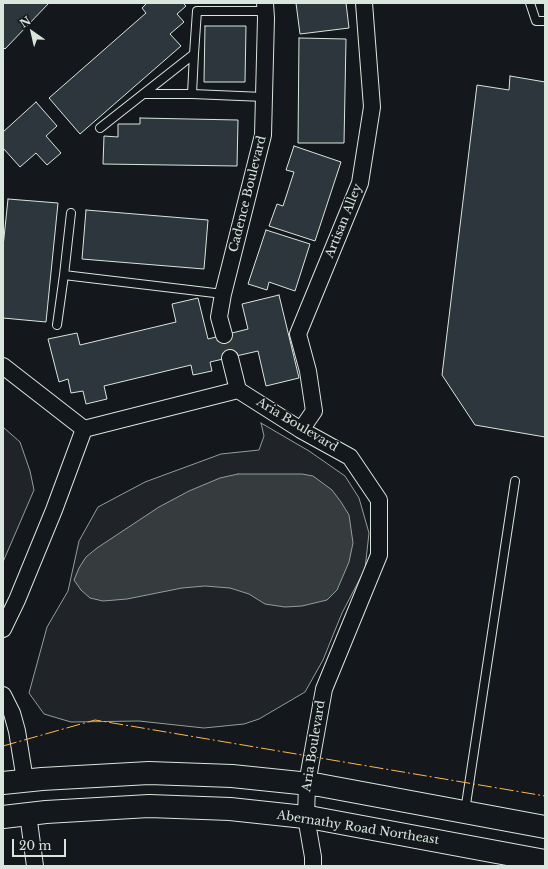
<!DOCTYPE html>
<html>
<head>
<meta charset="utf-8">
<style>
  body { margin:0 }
  #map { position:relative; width:548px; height:869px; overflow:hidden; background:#14181c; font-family:"Libre Baskerville",serif }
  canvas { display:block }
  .frame { position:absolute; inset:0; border:4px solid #d8e6dc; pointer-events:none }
  .north { position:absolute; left:12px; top:12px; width:40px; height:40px; -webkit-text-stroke:3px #14181c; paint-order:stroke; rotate:326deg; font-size:11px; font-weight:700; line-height:16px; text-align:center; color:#d8e6dc }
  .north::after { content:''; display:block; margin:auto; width:14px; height:18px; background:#d8e6dc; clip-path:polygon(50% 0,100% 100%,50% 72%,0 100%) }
  .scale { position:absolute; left:12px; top:839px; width:54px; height:18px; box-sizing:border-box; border:2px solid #d8e6dc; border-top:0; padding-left:5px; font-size:12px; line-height:14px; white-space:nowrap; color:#d8e6dc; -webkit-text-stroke:3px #14181c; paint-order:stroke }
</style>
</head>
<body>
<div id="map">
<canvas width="548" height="869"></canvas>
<div class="frame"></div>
<div class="north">N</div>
<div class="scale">20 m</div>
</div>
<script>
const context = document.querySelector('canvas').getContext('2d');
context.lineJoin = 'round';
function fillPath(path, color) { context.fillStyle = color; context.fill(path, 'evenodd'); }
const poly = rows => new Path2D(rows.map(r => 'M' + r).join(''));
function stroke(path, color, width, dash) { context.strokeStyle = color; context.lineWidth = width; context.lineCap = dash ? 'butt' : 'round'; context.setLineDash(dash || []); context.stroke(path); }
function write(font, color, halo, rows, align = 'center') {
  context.font = font + ' "Libre Baskerville",serif'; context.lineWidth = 3; context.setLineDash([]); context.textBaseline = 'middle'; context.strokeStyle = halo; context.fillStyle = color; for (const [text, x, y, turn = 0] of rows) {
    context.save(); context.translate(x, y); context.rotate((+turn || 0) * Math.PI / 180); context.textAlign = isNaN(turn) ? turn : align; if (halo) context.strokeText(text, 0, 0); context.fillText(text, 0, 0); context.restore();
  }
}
const green = poly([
  [261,423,309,451,345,476,359,498,369,533,365,569,342,613,323,660,305,692,259,719,244,724,204,728,139,721,71,722,44,714,29,693,47,627,68,591,79,541,98,507,145,482,221,454,259,450,264,436,261,423],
  [3,427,20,442,30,471,34,490,3,562,3,427]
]);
const water = poly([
  [238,474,302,474,313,476,332,490,341,502,349,515,353,543,349,562,337,590,327,600,302,606,285,607,265,604,249,594,230,588,205,586,182,588,127,599,103,601,90,598,81,590,74,580,79,568,86,557,97,548,159,507,189,491,220,478,238,474]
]);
const building = poly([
  [3,3,49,3,5,49,3,47,3,3],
  [147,3,183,3,186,6,177,14,184,22,170,34,181,46,80,134,49,98,146,13,142,8,147,3],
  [296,3,346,3,349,28,300,34,296,3],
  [205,26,246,26,245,82,204,82,205,26],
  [299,38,346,39,344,143,298,143,299,38],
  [510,76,545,82,545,437,475,425,442,375,477,85,509,90,510,76],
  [36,102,57,126,46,136,61,153,47,165,36,153,20,167,3,148,3,132,36,102],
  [140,118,238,120,237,166,103,164,104,136,118,137,118,124,140,124,140,118],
  [294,146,341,162,315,241,269,226,277,204,283,206,294,172,286,170,294,146],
  [8,199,58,203,46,322,3,318,3,247,8,199],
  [86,210,208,220,204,269,82,259,86,210],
  [266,230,310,244,295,291,269,282,267,290,248,284,266,230],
  [279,295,299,378,266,386,258,351,210,362,212,371,193,375,191,365,104,386,107,399,86,404,83,391,71,393,68,379,59,382,48,339,77,333,80,345,176,322,172,304,198,298,208,339,248,329,242,304,279,295]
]);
const streetTunnel = poly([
  [224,335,230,358]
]);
const lane = poly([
  [530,3,536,21,545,21],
  [194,54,192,94,264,97],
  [144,94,192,94],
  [100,128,194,54,197,11,265,11],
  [71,213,64,275,223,294],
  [57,325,64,275],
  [465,811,515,481]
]);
const street = poly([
  [224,335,219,317,223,294,263,135,266,18,265,3],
  [230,358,238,390],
  [3,366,84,429],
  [84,429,238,390,301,430,350,457,379,500,379,555,324,689,307,784,306,817,313,857,313,866],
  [301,430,314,411,308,371,298,334,360,183,372,107,364,3],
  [3,629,17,600,54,510,84,429],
  [3,695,12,713,17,731,25,780],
  [28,814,35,866]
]);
const primary = poly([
  [3,783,42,779,149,773,232,776,319,785,545,827],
  [3,817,46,812,149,806,230,809,314,818,545,861]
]);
const power = poly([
  [3,746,95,720,545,796]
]);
const streetNames = [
  ["Cadence Boulevard",248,194,-76],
  ["Artisan Alley",344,221,-68],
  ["Aria Boulevard",297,425,31],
  ["Aria Boulevard",314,746,-81],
  ["Abernathy Road Northeast",358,828,9]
];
fillPath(green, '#202428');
stroke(green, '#939e99', 1);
fillPath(water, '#363b3e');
stroke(water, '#939e99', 1);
fillPath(building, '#2c363c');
stroke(building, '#d8e6dc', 1);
stroke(streetTunnel, '#313739', 16, [16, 8]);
stroke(lane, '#d8e6dc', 10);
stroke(street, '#d8e6dc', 18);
stroke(primary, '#d8e6dc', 24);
stroke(lane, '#14181c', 8);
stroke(street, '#14181c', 16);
stroke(primary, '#14181c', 22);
stroke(power, '#ffb74d', 1, [14, 3, 2, 3]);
write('12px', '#d8e6dc', '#14181c', streetNames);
</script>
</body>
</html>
